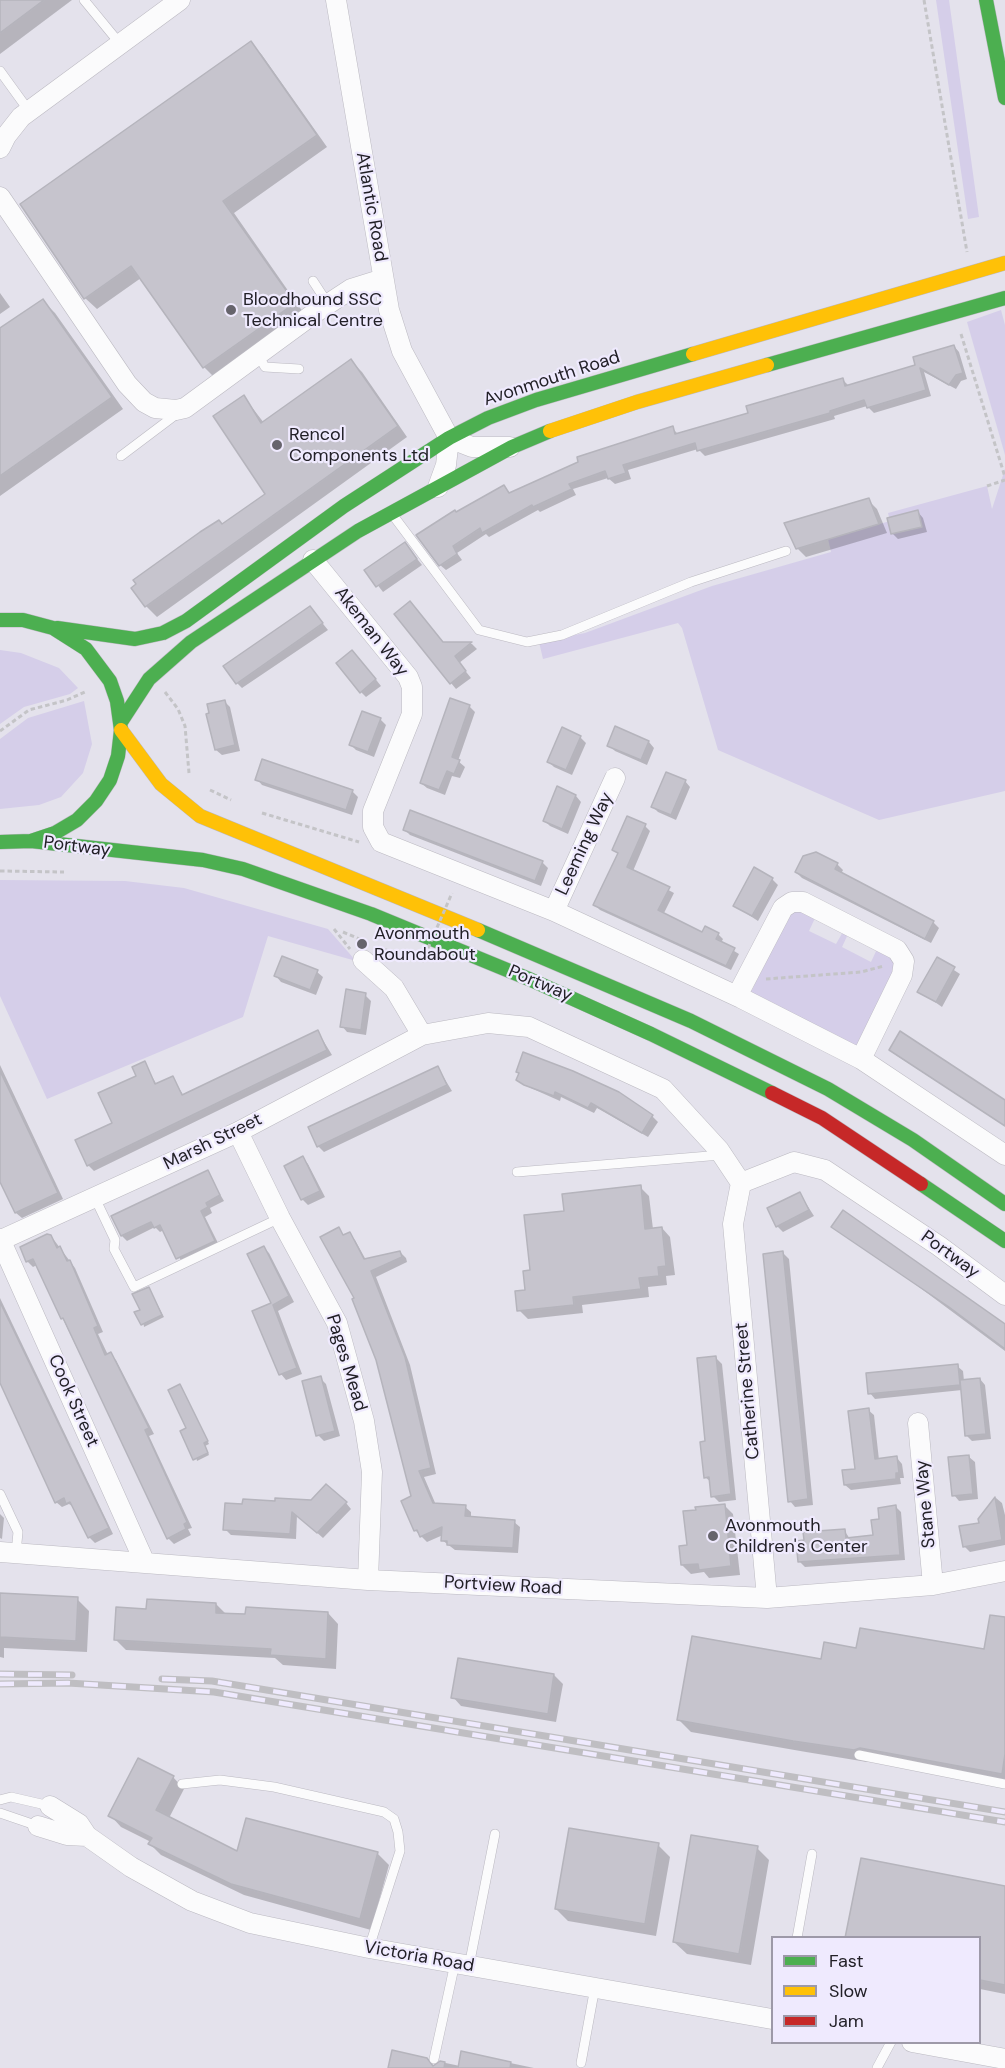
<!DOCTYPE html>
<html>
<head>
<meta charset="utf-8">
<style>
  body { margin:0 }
  #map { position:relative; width:1005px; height:2068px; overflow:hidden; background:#e4e2ec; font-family:"DM Sans",sans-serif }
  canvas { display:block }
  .legend { position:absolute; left:771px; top:1936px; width:210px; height:108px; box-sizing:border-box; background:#efeafe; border:2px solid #9d99a8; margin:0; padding:8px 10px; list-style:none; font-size:18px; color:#222027 }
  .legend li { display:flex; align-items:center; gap:12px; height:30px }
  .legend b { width:30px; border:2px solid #9d99a8 }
</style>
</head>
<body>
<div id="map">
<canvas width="1005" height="2068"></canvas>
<ul class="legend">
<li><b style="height:8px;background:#4caf50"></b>Fast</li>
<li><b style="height:8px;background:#ffc107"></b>Slow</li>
<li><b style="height:8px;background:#c62828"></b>Jam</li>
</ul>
</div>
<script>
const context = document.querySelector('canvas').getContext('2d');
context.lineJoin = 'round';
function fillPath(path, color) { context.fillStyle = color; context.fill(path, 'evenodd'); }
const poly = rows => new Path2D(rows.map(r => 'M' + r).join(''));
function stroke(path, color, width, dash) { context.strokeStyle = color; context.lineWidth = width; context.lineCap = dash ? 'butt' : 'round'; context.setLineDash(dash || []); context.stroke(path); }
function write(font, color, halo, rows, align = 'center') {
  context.font = font + ' "DM Sans",sans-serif'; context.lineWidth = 4.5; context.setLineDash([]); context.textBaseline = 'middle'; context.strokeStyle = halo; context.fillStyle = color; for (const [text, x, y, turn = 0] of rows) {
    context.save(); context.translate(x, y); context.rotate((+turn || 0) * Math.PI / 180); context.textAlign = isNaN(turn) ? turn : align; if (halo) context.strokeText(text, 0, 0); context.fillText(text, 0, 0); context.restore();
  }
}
const green = poly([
  [936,0,949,0,979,217,968,219],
  [1001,310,1005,325,1005,455,967,322],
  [1005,469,1005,791,879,820,718,750,682,628,678,623,543,659,539,642,585,633,712,586,831,552,828,539,890,521,888,513,987,486,992,509],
  [0,650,21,653,59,668,78,688,70,694,24,707,0,724],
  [84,701,92,744,83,773,61,797,39,805,0,809,0,739,28,718],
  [0,880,125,881,184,888,328,929,356,961,268,936,243,1017,47,1099,0,996],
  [796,909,816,916,809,931,836,944,844,930,849,932,842,947,871,962,878,947,899,963,858,1047,750,994,789,914]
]);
const shadow = poly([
  [0,0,72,0,0,54],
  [251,43,262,55,327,147,234,213,305,315,215,378,204,367,141,278,97,309,85,298],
  [0,293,10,307,0,314],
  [43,301,55,313,123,409,0,496,0,331],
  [954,346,959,352,967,379,961,381,956,389,924,372,931,396,874,413,867,406,834,416,835,419,705,456,698,449,628,470,631,479,615,484,608,478,573,489,576,495,540,512,538,510,489,537,486,534,457,553,462,560,446,570,440,565,456,514,504,487,511,494,672,428,679,435,749,414,842,379,848,385,917,366],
  [351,361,362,372,407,437,157,617,146,606,222,525,267,495,244,397,264,423],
  [868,500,877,509,887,533,806,557,797,548],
  [918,512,923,518,927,532,898,539,892,533],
  [410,550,422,565,383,592,366,570],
  [310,608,328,630,242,688,237,683],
  [444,643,472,644,477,649,459,663,471,678,456,689,451,683],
  [358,657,381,686,366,697,361,692],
  [224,701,230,707,240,751,222,755,216,750],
  [469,706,475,712,458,761,465,767,460,778,452,776,445,795,427,788,421,783],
  [380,719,386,725,374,757,356,750,350,744],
  [616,728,649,742,654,748,647,765,615,751,609,745],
  [580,737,586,743,572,775,554,767,548,761],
  [257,779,352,791,358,797,352,815,262,785],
  [685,781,690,787,676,820,658,812,652,806],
  [576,796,581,802,568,834,550,826,545,821],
  [645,826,650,831,633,871,674,893,663,915,703,934,718,934,723,939,721,943,739,954,731,970,600,910,595,905,619,855,614,850],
  [405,830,542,862,548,868,541,886,410,835],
  [837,864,843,870,841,874,933,922,939,928,931,943,802,878,796,872],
  [772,879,778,885,758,921,735,906],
  [937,959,960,974,942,1007,919,991],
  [317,972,323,977,316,995,281,982,276,976],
  [365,995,371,1001,366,1035,347,1032,342,1026],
  [318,1032,332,1055,94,1171,88,1165,114,1123,144,1063,157,1085,172,1077,184,1096],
  [891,1049,1005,1102,1005,1126,896,1055],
  [0,1065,63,1199,22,1218,16,1213,0,1174],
  [438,1068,452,1091,324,1152,318,1146],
  [518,1080,652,1116,658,1122,648,1137,597,1108,594,1113,561,1097,560,1101,524,1085],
  [303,1158,308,1164,325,1197,308,1205,302,1199],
  [207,1172,224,1201,210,1208,212,1213,205,1217,220,1247,183,1264,164,1230,160,1232,155,1227,127,1241,122,1236,113,1217],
  [640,1187,649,1196,653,1229,662,1228,670,1237,675,1275,666,1276,667,1285,648,1287,649,1297,582,1305,583,1313,528,1319,519,1310,532,1271,565,1212],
  [800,1194,814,1216,783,1232,777,1226],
  [338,1229,345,1236,349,1234,355,1240,366,1260,400,1252,406,1258,407,1262,376,1277,410,1365,436,1474,424,1477,436,1505,465,1507,471,1512,471,1518,514,1522,520,1527,518,1553,455,1550,442,1540,443,1535,427,1542,415,1530,413,1497,377,1360,356,1299],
  [51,1236,75,1268,103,1332,98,1334,108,1355,110,1354,116,1360,154,1434,149,1436,192,1528,188,1529,191,1535,174,1544,168,1538,37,1265,33,1267,27,1261],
  [264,1248,269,1253,294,1302,278,1311,302,1374,286,1380,281,1374,254,1311,273,1304],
  [783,1253,789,1259,813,1505,795,1507,790,1501],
  [915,1284,1005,1326,1005,1351],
  [149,1289,164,1317,144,1327,142,1310],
  [0,1298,113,1534,95,1543,89,1537,75,1508,69,1504,62,1507,56,1502,0,1380],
  [716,1358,722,1364,736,1500,719,1502,713,1496,712,1483,705,1477],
  [957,1366,963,1371,964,1381,980,1379,985,1385,991,1439,972,1441,967,1436,962,1390,875,1399,870,1393],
  [320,1378,326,1384,340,1436,324,1441,318,1435],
  [180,1386,209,1444,205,1446,209,1455,197,1461],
  [868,1410,874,1415,879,1460,897,1458,902,1464,904,1478,900,1478,901,1484,851,1490,845,1485,857,1470],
  [969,1457,975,1462,978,1499,959,1501,954,1495],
  [996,1498,1002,1503,1005,1515,1005,1545,970,1552,964,1546,981,1524,980,1519],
  [346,1503,351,1509,323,1538,297,1515,296,1539,231,1535,225,1529,226,1504],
  [724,1505,733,1514,740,1575,709,1578,704,1572,691,1574,682,1565,688,1546],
  [896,1507,901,1512,905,1560,805,1567,800,1562,844,1530,850,1539,875,1537,881,1520],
  [0,1514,4,1518,2,1539,0,1538],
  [0,1595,77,1599,89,1611,87,1652,4,1648,4,1658,0,1657],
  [216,1604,227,1615,328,1613,338,1624,336,1669,283,1665,275,1658,126,1650,115,1639,148,1610],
  [1005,1618,1005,1784,873,1760,867,1762,806,1752,691,1732,679,1720,858,1649,986,1650],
  [554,1675,563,1684,556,1722,461,1706,453,1697],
  [173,1777,184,1789,169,1818,238,1853,377,1853,389,1865,371,1930,244,1895,161,1855,150,1844,151,1842,121,1827,110,1815],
  [658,1845,670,1857,656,1936,568,1921,556,1909],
  [757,1848,769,1860,751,1965,687,1954,674,1942],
  [1005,1888,1005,1994,980,1989,980,1938],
  [463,2053,534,2068,389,2068,427,2059,434,2067,441,2062,460,2066]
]);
const building = poly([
  [0,0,44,0,0,33,0,0],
  [251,41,317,135,223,201,295,303,203,368,131,266,84,299,20,204,251,41],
  [43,299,112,397,0,476,0,328,43,299],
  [954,345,963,373,956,375,949,385,920,368,926,390,867,408,864,400,830,411,830,413,697,451,695,443,623,465,626,473,608,479,605,471,569,484,572,489,533,507,532,505,482,533,480,528,453,546,457,554,439,566,416,535,455,510,456,512,504,485,509,493,578,462,577,457,673,426,675,434,748,413,746,406,843,378,845,386,915,365,913,357,954,345],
  [351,359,398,426,145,607,131,588,136,584,133,580,200,532,219,520,222,524,265,494,213,416,244,395,261,423,351,359],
  [869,498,879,524,796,549,784,523,869,498],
  [918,510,922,527,891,534,887,518,918,510],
  [405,542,417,559,376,587,364,570,405,542],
  [410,601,443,642,472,642,455,656,466,671,450,684,394,614,410,601],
  [310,606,323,623,236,684,223,666,310,606],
  [352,650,376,679,360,693,336,663,352,650],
  [450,698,470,705,452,757,460,760,454,774,447,771,439,790,420,783,450,698],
  [225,700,235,745,215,750,206,714,209,713,207,704,225,700],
  [362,711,381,718,368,752,349,745,362,711],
  [615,726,649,741,641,760,607,746,615,726],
  [562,727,581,736,566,770,547,762,562,727],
  [262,759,353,790,346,810,255,780,262,759],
  [666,772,686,780,671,815,651,807,666,772],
  [557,786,576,795,562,829,543,821,557,786],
  [410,810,543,861,535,881,403,830,410,810],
  [627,816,646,824,627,867,670,887,658,910,702,932,705,926,719,933,716,939,735,948,726,966,593,905,618,853,612,850,627,816],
  [816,852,838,863,835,869,934,921,925,939,795,872,803,856,816,852],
  [754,867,773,878,752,916,733,906,754,867],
  [282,956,318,970,310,990,274,976,282,956],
  [937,957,955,967,936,1002,917,992,937,957],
  [346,989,366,993,361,1030,340,1027,346,989],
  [318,1030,327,1050,87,1166,75,1140,112,1123,98,1093,136,1076,132,1067,145,1061,155,1084,173,1076,182,1095,318,1030],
  [900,1031,1005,1100,1005,1126,889,1050,900,1031],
  [523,1052,573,1071,619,1092,653,1115,642,1133,591,1103,588,1108,555,1092,554,1096,524,1085,516,1080,519,1073,516,1072,523,1052],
  [438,1066,447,1085,317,1147,308,1127,438,1066],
  [0,1071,58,1193,15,1213,0,1182,0,1071],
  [303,1156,320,1191,301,1200,284,1166,303,1156],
  [208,1170,220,1195,206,1203,208,1207,201,1211,215,1241,176,1259,160,1225,154,1228,151,1222,121,1236,111,1216,208,1170],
  [641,1185,645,1229,662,1227,666,1266,658,1267,659,1276,639,1278,641,1289,573,1297,574,1305,517,1311,515,1291,525,1290,523,1271,530,1270,524,1215,564,1211,562,1194,641,1185],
  [800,1192,809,1210,776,1227,767,1208,800,1192],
  [843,1210,1005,1324,1005,1349,949,1307,831,1227,843,1210],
  [339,1227,343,1235,350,1232,364,1259,400,1251,402,1257,371,1271,405,1357,431,1468,419,1471,433,1503,466,1505,465,1516,515,1520,513,1548,447,1545,447,1541,441,1541,442,1527,420,1537,417,1530,414,1531,401,1501,411,1496,376,1360,352,1299,354,1298,320,1237,339,1227],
  [47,1234,51,1235,57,1248,60,1246,67,1261,70,1260,98,1326,94,1328,105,1355,111,1352,149,1428,145,1430,187,1522,184,1524,186,1529,167,1539,63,1318,61,1319,33,1259,26,1262,20,1247,47,1234],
  [264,1246,289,1296,273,1305,297,1368,279,1375,252,1311,271,1303,247,1254,264,1246],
  [783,1251,808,1499,788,1502,763,1254,783,1251],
  [149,1287,162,1315,141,1325,134,1312,140,1310,132,1294,149,1287],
  [0,1302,109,1528,88,1538,70,1502,66,1504,64,1498,55,1503,0,1383,0,1302],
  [716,1356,731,1494,711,1497,709,1477,704,1478,700,1442,705,1441,697,1358,716,1356],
  [958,1364,960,1385,868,1394,866,1373,958,1364],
  [321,1376,335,1431,316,1436,302,1381,321,1376],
  [980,1378,986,1434,965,1436,960,1380,980,1378],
  [180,1384,208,1441,204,1443,208,1453,193,1460,180,1431,186,1428,168,1390,180,1384],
  [869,1408,875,1459,897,1456,899,1473,896,1473,896,1479,844,1485,842,1470,855,1469,848,1411,869,1408],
  [969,1455,973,1494,952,1496,948,1457,969,1455],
  [326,1484,347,1502,317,1533,292,1512,290,1534,223,1530,225,1503,242,1504,243,1499,275,1501,275,1498,311,1500,326,1484],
  [995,1497,1002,1540,963,1547,959,1526,979,1523,978,1519,995,1497],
  [725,1504,731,1566,699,1570,698,1564,681,1565,679,1546,687,1545,683,1511,696,1510,695,1507,725,1504],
  [896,1505,900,1555,798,1562,796,1541,804,1540,803,1532,845,1529,846,1538,873,1535,871,1520,879,1519,878,1508,896,1505],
  [0,1593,78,1597,76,1641,0,1637,0,1593],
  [147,1599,216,1603,216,1613,245,1614,246,1607,328,1612,326,1659,270,1655,271,1649,114,1640,116,1607,146,1609,147,1599],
  [990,1615,1005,1617,1005,1754,1002,1774,860,1748,854,1750,793,1741,677,1720,692,1636,821,1659,824,1642,856,1648,860,1628,984,1649,990,1615],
  [458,1658,554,1674,548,1714,451,1698,458,1658],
  [138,1758,174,1776,156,1810,237,1851,246,1818,378,1852,360,1919,231,1884,148,1844,152,1838,108,1816,138,1758],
  [569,1828,659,1843,645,1924,555,1909,569,1828],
  [691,1835,758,1846,739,1954,673,1942,691,1835],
  [861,1858,1005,1886,1005,1985,980,1980,980,1938,845,1938,861,1858],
  [392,2050,427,2058,433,2066,440,2061,445,2062,444,2068,388,2068,392,2050],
  [461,2051,511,2062,510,2068,458,2068,461,2051]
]);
const path = poly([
  [924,0,967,252],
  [961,334,1005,477],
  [987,486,1005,480],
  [165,692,178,709,185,726,189,773],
  [0,731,29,710,67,700,87,691],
  [210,790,231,800],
  [262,813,359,842],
  [0,871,64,872],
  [334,929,350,949],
  [343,932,364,941],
  [378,947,397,954],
  [766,979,861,972,884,966]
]);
const lane = poly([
  [84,0,121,45],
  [0,71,29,111],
  [313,281,328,304],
  [258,355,265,367,299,369],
  [121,456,178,413],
  [392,514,479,630,527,642,562,635,691,582,786,551],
  [517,1172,721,1155],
  [95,1198,115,1240,114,1249,134,1287,280,1218],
  [0,1494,18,1532,16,1553],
  [859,1755,1005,1784],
  [182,1784,220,1780,274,1787,384,1812,394,1819,398,1832,400,1851,369,1948],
  [0,1800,11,1797,50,1806],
  [0,1813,38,1826],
  [797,1938,812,1854],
  [469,1966,495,1834],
  [434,2059,455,1963],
  [581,2063,595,1987],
  [877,2068,891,2042]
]);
const street = poly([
  [336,0,389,310,402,351,449,438,446,465,438,487],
  [0,148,6,136,21,117,180,0],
  [0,197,127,384,144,402,155,408,176,410,185,408,316,312,351,289,383,279],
  [449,438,472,447,510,447],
  [313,560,408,677,412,687,412,714,373,811,373,827,381,842,554,911,741,998,861,1059,1005,1155],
  [554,911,615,778],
  [363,960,394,988,422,1035,488,1023,529,1027,663,1089,719,1150,741,1183,794,1162,825,1170,939,1246,1005,1295],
  [737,996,783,908,792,902,803,902,897,950,904,961,902,975,861,1059],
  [238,1132,280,1218,337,1323,364,1421,372,1472,368,1580],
  [741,1183,733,1224,767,1598],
  [0,1239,145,1563],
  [1,1240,238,1132,422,1035],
  [918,1423,933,1585],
  [0,1552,368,1580,767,1598,933,1585,1005,1571],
  [50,1806,79,1824,87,1836,131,1867,192,1901,250,1923,369,1948,772,2019],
  [38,1826,67,1835,87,1836],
  [912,2042,1005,2059]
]);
const fast = poly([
  [986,0,1005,98],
  [767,365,1005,298],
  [0,620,23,620,53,628,86,649,110,681,117,701,121,730,118,756,110,780,96,801,77,820,55,833,31,841,0,842],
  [57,628,135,639,163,633,186,621,344,506,449,438,488,418,536,400,693,354],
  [121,722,149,679,191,642,358,531,512,447,550,431],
  [31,841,203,860,243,869,371,914,529,979,651,1034,772,1093],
  [478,930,691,1021,828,1089,913,1140,1005,1204],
  [921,1184,1005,1241]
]);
const slow = poly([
  [693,354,1005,263],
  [550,431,637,402,767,365],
  [121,730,161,784,200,816,478,930]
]);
const jam = poly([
  [772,1093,822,1118,921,1184]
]);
const rail = poly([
  [0,1674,72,1675],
  [162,1679,212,1681,1005,1812],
  [0,1684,68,1683,214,1692,1005,1822]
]);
const pathBridge = poly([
  [422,962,452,893]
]);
const markers = [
  [231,310,6,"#66646c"],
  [277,445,6,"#66646c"],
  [362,944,6,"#66646c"],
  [713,1536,6,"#66646c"]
];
const streetNames = [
  ["Atlantic Road",371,207,80],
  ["Avonmouth Road",552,379,-18],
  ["Akeman Way",371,632,52],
  ["Leeming Way",585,844,-65],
  ["Portway",77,847,7],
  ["Portway",540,984,23],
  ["Marsh Street",213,1142,-26],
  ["Portway",950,1255,36],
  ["Pages Mead",346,1363,73],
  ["Catherine Street",748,1391,-95],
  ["Cook Street",73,1401,66],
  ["Stane Way",926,1504,-95],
  ["Portview Road",503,1586,3],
  ["Victoria Road",419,1957,10]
];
const poiNames = [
  ["Bloodhound SSC",243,300],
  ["Technical Centre",243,321],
  ["Rencol",289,435],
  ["Components Ltd",289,456],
  ["Avonmouth",374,934],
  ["Roundabout",374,955],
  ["Avonmouth",725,1526],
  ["Children's Center",725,1547]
];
fillPath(green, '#d5cee9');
fillPath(shadow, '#0003');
fillPath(building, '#c6c4cd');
stroke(building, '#b5b4bc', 1.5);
stroke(lane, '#bbb9c1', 10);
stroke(street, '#bbb9c1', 21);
stroke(fast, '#bbb9c1', 15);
stroke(slow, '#bbb9c1', 15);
stroke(jam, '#bbb9c1', 15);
stroke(path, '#c4c4c7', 3, [4.5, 3]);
stroke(lane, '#fbfbfc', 9);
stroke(street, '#fbfbfc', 20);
stroke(fast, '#4caf50', 14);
stroke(slow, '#ffc107', 14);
stroke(jam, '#c62828', 14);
stroke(rail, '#bfbec2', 7);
stroke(rail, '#efeafe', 4.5, [14]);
stroke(pathBridge, '#c4c4c7', 3, [4.5, 3]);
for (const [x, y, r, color] of markers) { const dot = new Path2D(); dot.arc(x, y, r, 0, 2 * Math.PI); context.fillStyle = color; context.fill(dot); stroke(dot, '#efeafe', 2); }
write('18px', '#222027', '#efeafe', streetNames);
write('18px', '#222027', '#efeafe', poiNames, 'left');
</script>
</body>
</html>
